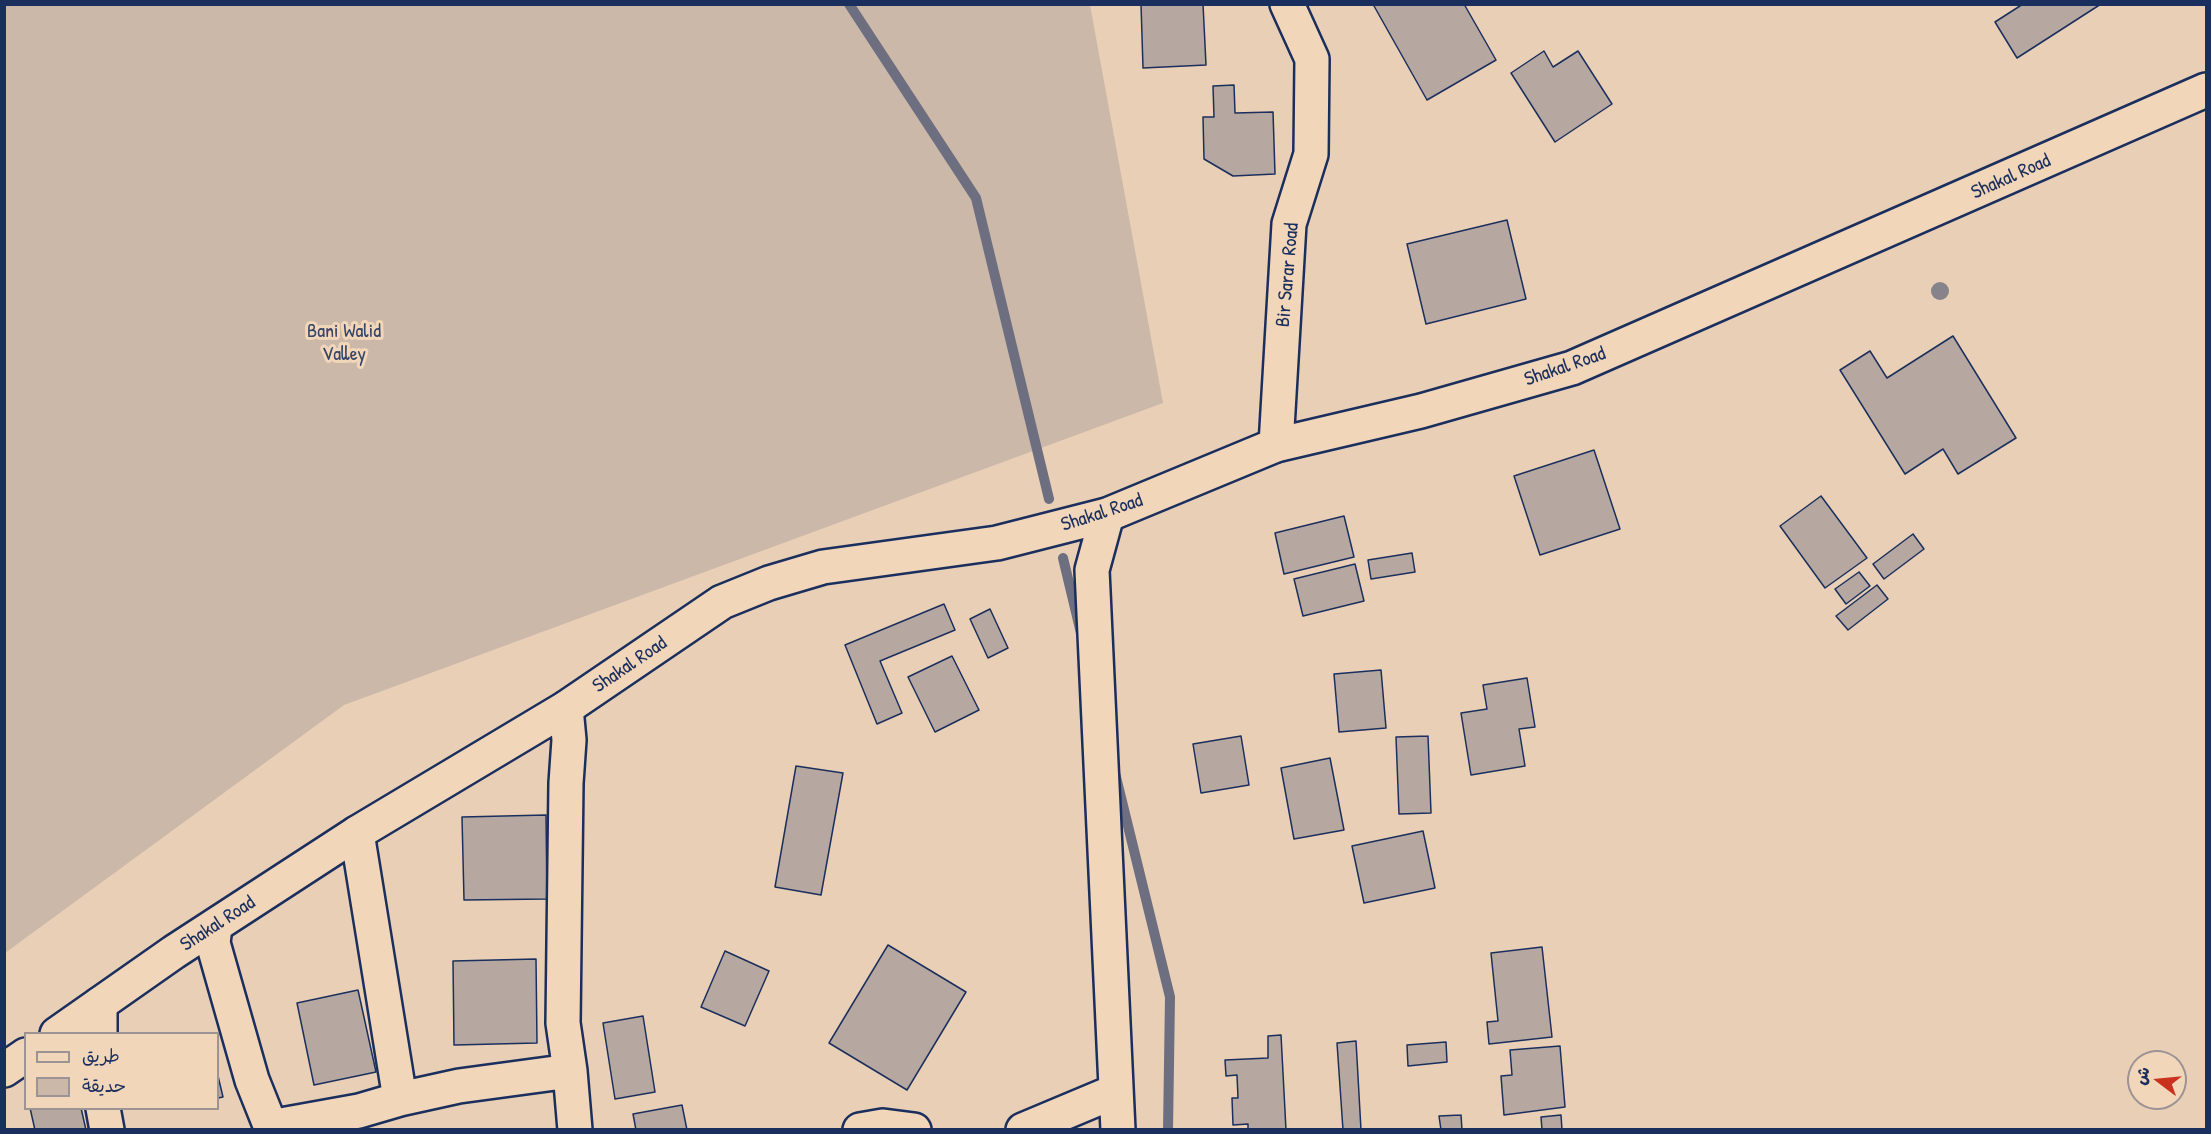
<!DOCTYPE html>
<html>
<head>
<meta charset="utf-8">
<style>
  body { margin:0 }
  #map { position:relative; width:2211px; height:1134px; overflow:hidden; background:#e9cfb5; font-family:"Patrick Hand","Playpen Sans Arabic",sans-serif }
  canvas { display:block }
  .frame { position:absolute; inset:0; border:6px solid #1b2f5e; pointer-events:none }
  .legend { position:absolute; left:24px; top:1032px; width:195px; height:78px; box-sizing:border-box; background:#f2d6b9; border:2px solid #9c9395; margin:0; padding:8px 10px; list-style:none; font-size:18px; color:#1b2f5e }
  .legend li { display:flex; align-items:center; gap:12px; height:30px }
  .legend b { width:30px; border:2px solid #9c9395 }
  .north { position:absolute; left:2127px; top:1050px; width:60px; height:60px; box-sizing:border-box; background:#f2d6b9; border:2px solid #9c9395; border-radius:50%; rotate:286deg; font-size:16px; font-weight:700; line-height:24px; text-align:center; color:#1b2f5e }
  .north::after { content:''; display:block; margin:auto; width:21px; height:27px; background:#c8321e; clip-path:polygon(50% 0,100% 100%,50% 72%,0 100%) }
</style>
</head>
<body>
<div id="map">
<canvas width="2211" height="1134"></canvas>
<div class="frame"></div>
<ul class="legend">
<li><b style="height:8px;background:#f2d6b9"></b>طريق</li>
<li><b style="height:16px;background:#cbb8a9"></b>حديقة</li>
</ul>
<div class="north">ش</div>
</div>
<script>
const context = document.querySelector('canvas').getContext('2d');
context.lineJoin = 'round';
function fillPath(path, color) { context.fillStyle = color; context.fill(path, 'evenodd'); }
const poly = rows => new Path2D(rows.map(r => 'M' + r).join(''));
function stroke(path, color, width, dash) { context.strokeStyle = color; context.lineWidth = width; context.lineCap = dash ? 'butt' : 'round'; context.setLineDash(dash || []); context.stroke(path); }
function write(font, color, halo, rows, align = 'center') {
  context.font = font + ' "Patrick Hand",sans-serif'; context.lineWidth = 6; context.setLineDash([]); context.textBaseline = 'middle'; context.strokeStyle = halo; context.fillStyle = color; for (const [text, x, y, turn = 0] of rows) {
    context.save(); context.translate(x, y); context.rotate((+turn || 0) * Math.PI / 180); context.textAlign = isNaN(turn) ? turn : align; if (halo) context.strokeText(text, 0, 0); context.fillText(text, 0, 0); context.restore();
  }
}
const green = poly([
  [5,4,1090,5,1163,403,344,705,5,953]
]);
const stream = poly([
  [849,4,976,198,1049,499],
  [1063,558,1081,633],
  [1115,773,1170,997,1168,1130]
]);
const building = poly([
  [1141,4,1203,4,1206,65,1143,68,1141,4],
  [1375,4,1464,4,1496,60,1427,100,1374,6,1375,4],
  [2023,4,2101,4,2017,58,1995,22,2023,4],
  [1544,51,1553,67,1578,51,1612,104,1555,142,1511,73,1544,51],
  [1234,85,1235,113,1273,112,1275,174,1233,176,1204,159,1203,117,1214,117,1213,86,1234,85],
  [1507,220,1526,299,1426,324,1407,244,1507,220],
  [1953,336,2016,438,1958,474,1943,449,1905,474,1840,370,1870,351,1887,378,1953,336],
  [1594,450,1620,529,1540,555,1514,476,1594,450],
  [1821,496,1867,558,1825,588,1780,526,1821,496],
  [1344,516,1354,557,1284,574,1275,533,1344,516],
  [1913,534,1924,549,1884,579,1873,564,1913,534],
  [1412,553,1415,572,1371,579,1368,560,1412,553],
  [1355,564,1364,601,1303,616,1294,579,1355,564],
  [1859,572,1870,586,1846,604,1835,589,1859,572],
  [1877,585,1888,599,1848,630,1836,616,1877,585],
  [944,604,955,630,880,661,902,713,877,724,845,645,944,604],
  [990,609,1008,648,988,658,970,619,990,609],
  [952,656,979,710,935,732,908,677,952,656],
  [1381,670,1386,728,1339,732,1334,674,1381,670],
  [1527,678,1535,727,1519,729,1525,766,1471,775,1461,713,1487,709,1483,685,1527,678],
  [1241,736,1249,785,1201,793,1193,744,1241,736],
  [1428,736,1431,813,1399,814,1396,737,1428,736],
  [1330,758,1344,830,1294,839,1281,768,1330,758],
  [796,766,843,773,821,895,775,887,796,766],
  [546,815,547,899,464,900,462,817,546,815],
  [1423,831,1435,888,1364,903,1352,846,1423,831],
  [888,945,966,992,907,1090,829,1043,888,945],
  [1542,947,1552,1037,1489,1044,1487,1022,1498,1021,1491,953,1542,947],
  [725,951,769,971,745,1026,701,1007,725,951],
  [536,959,537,1043,454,1045,453,961,536,959],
  [358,990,376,1072,314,1085,297,1003,358,990],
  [643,1016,655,1092,615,1099,603,1023,643,1016],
  [1281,1035,1286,1130,1248,1130,1248,1124,1233,1125,1232,1098,1238,1098,1237,1075,1226,1076,1225,1060,1268,1058,1268,1036,1281,1035],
  [1356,1041,1361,1130,1343,1130,1337,1043,1356,1041],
  [1446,1042,1447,1062,1408,1066,1407,1045,1446,1042],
  [1560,1046,1565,1107,1504,1115,1501,1076,1512,1075,1510,1050,1560,1046],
  [218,1076,223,1097,218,1098,218,1076],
  [682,1105,687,1130,636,1130,633,1114,682,1105],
  [30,1108,81,1108,86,1130,35,1130,30,1108],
  [1461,1115,1462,1130,1441,1130,1439,1116,1461,1115],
  [1561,1115,1562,1130,1542,1130,1541,1117,1561,1115]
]);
const minor = poly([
  [1276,445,1289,224,1311,154,1312,59,1287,4],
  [1107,515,1092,570,1118,1130],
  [566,708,569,740,566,783,563,1023,570,1071,575,1130],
  [357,833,400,1099],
  [215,926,213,943,252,1080,272,1130],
  [100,1034,100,1004],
  [103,1108,107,1130],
  [270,1127,359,1111,400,1099,459,1086,570,1071],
  [860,1130,883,1126,914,1130],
  [1023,1130,1116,1091]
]);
const major = poly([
  [57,1034,174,952,357,833,566,708,722,602,769,583,823,567,997,543,1107,515,1276,445,1421,411,1572,368,2206,90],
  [4,1070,26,1055]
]);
const trees = [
  [1940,291]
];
const streetNames = [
  ["Shakal Road",2011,177,-24],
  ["Bir Sarar Road",1288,275,-85],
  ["Shakal Road",1565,367,-19],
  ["Shakal Road",1102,513,-18],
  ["Shakal Road",630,665,-34],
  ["Shakal Road",218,924,-33]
];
const parkNames = [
  ["Bani Walid",344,332],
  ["Valley",344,355]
];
fillPath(green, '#cbb8a9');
stroke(stream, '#6d6e80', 10);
fillPath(building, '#b6a8a0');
stroke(building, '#1b2f5e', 1.5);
stroke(minor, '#1b2f5e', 38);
stroke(major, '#1b2f5e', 38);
stroke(minor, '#f2d6b9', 33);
stroke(major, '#f2d6b9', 33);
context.fillStyle = '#86838b';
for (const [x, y] of trees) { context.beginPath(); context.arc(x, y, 9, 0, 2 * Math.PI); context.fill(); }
write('20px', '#1b2f5e', '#f2d6b9', streetNames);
write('20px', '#354469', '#f2d6b9', parkNames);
</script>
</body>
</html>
